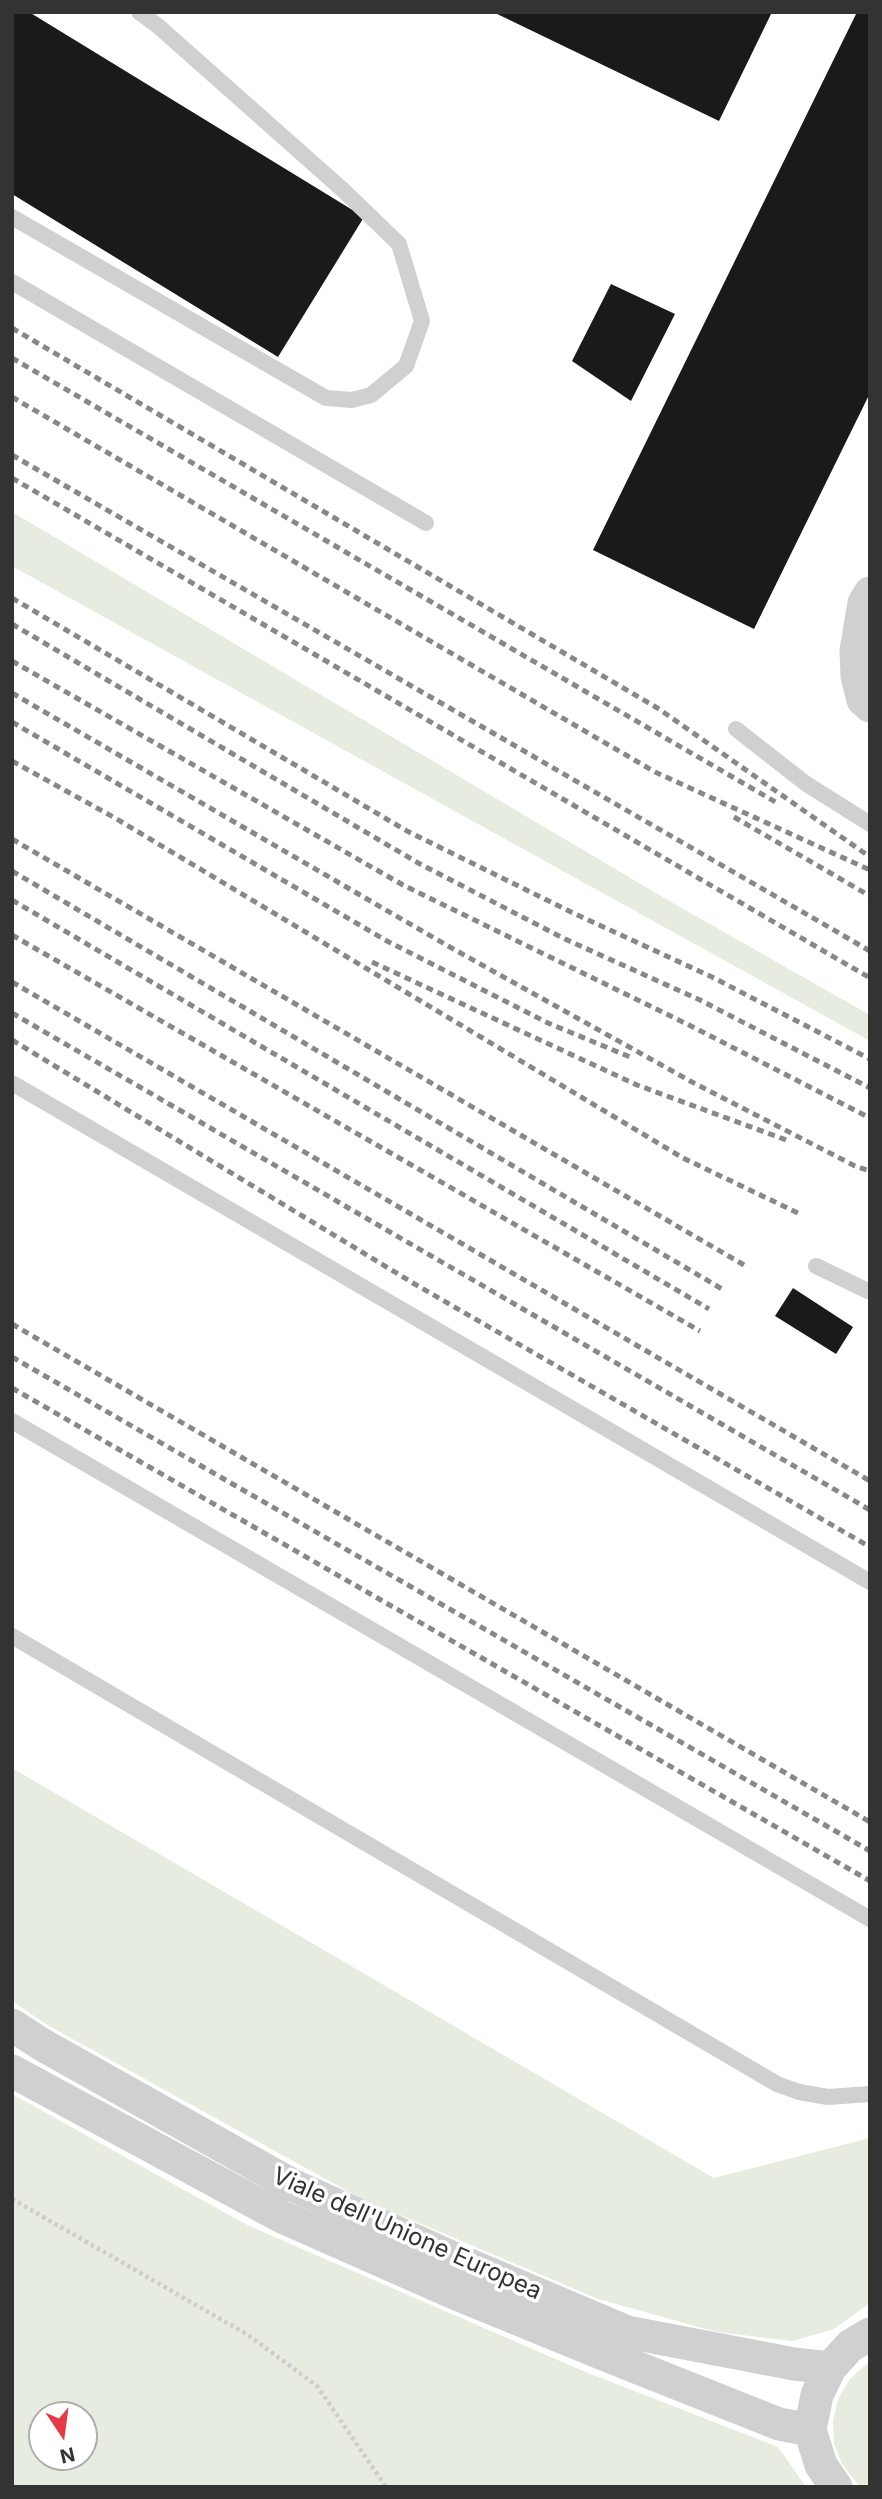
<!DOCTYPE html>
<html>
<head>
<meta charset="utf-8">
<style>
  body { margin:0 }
  #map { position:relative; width:882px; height:2499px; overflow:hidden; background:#fff; font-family:Inter,sans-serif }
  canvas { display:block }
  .frame { position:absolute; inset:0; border:14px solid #333; pointer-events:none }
  .north { position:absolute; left:28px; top:2401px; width:70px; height:70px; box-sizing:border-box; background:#fff; border:2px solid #adadad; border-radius:50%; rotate:167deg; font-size:19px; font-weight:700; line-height:28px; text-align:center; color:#333 }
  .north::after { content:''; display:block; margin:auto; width:24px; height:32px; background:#e63946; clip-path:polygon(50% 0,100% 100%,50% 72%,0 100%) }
</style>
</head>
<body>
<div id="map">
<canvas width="882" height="2499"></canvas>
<div class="frame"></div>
<div class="north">N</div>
</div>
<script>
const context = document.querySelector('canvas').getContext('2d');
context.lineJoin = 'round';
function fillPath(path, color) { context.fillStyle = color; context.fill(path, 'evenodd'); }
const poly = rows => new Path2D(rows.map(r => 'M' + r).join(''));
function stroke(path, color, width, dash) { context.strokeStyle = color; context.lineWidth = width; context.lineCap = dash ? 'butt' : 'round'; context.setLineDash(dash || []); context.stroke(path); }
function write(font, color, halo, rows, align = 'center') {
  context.font = font + ' Inter,sans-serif'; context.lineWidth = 7; context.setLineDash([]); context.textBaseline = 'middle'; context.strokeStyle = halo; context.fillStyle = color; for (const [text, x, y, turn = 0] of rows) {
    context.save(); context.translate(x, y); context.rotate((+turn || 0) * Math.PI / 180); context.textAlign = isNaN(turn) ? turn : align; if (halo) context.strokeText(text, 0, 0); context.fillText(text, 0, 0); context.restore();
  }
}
const green = poly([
  [12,512,671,902,870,1015,870,1041,12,566],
  [12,1768,714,2178,870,2138,870,2303,834,2329,792,2341,717,2332,598,2299,360,2198,49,2026,12,2001],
  [12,2094,247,2225,583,2371,778,2447,806,2487,12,2487],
  [84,2415,84,2457,42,2457,42,2415],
  [870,2361,870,2487,860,2487,842,2464,834,2443,833,2421,838,2399,850,2379]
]);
const building = poly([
  [12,12,29,12,364,217,278,357,12,194],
  [493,12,772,12,719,121],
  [857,12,870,12,870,393,754,629,593,550],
  [611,284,675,314,631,401,572,361],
  [793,1288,853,1327,836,1354,775,1316]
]);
const path = poly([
  [12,2199,248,2335,317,2386,386,2487]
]);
const service = poly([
  [12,217,326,398,352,400,371,395,406,366,422,321,399,244,343,190,158,26,139,12],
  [12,282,426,523],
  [736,729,805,783,870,824],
  [12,1083,870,1582],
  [816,1266,870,1292],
  [12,1421,870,1919],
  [12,1636,777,2084,799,2092,828,2097,870,2094]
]);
const minor = poly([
  [870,593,864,603,856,651,857,676,863,700,870,706],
  [12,2025,41,2044,292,2185,460,2261,627,2332,794,2364,830,2368],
  [12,2071,282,2217,454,2293,613,2358,779,2424,810,2430],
  [836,2487,821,2465,810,2430,817,2395,830,2368,850,2346,870,2334]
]);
const rail = poly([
  [12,328,659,709,870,857],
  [12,358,779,804],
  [12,397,655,772,870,870],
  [12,455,870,951],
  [12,478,870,978],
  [12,598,407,831,571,912,712,977,870,1059],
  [12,624,420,864,565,939,700,1000,870,1088],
  [12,661,403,885,695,1028,870,1118],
  [12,693,448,946,692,1082,855,1166,870,1171],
  [12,722,387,941,548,1023,630,1057],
  [12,761,115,818,683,1158,798,1213],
  [734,817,870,896],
  [12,839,744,1265],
  [12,871,722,1289],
  [12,900,709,1309],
  [12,935,700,1331],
  [372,962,637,1085,789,1141],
  [12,982,870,1481],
  [12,1013,870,1510],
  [12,1040,413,1283,870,1547],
  [12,1324,870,1822],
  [12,1357,870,1851],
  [12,1388,870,1881]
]);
const streetNames = [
  ["Viale dell'Unione Europea",407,2234,24]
];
fillPath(green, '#e6ecdf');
fillPath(building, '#1a1a1a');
stroke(path, '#cdcdcd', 4.5, [3.5, 3.5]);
stroke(service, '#d0d0d0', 16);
stroke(minor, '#d0d0d0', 33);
stroke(rail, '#888', 5, [7, 5]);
write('24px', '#333', '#fff', streetNames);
</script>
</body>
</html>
